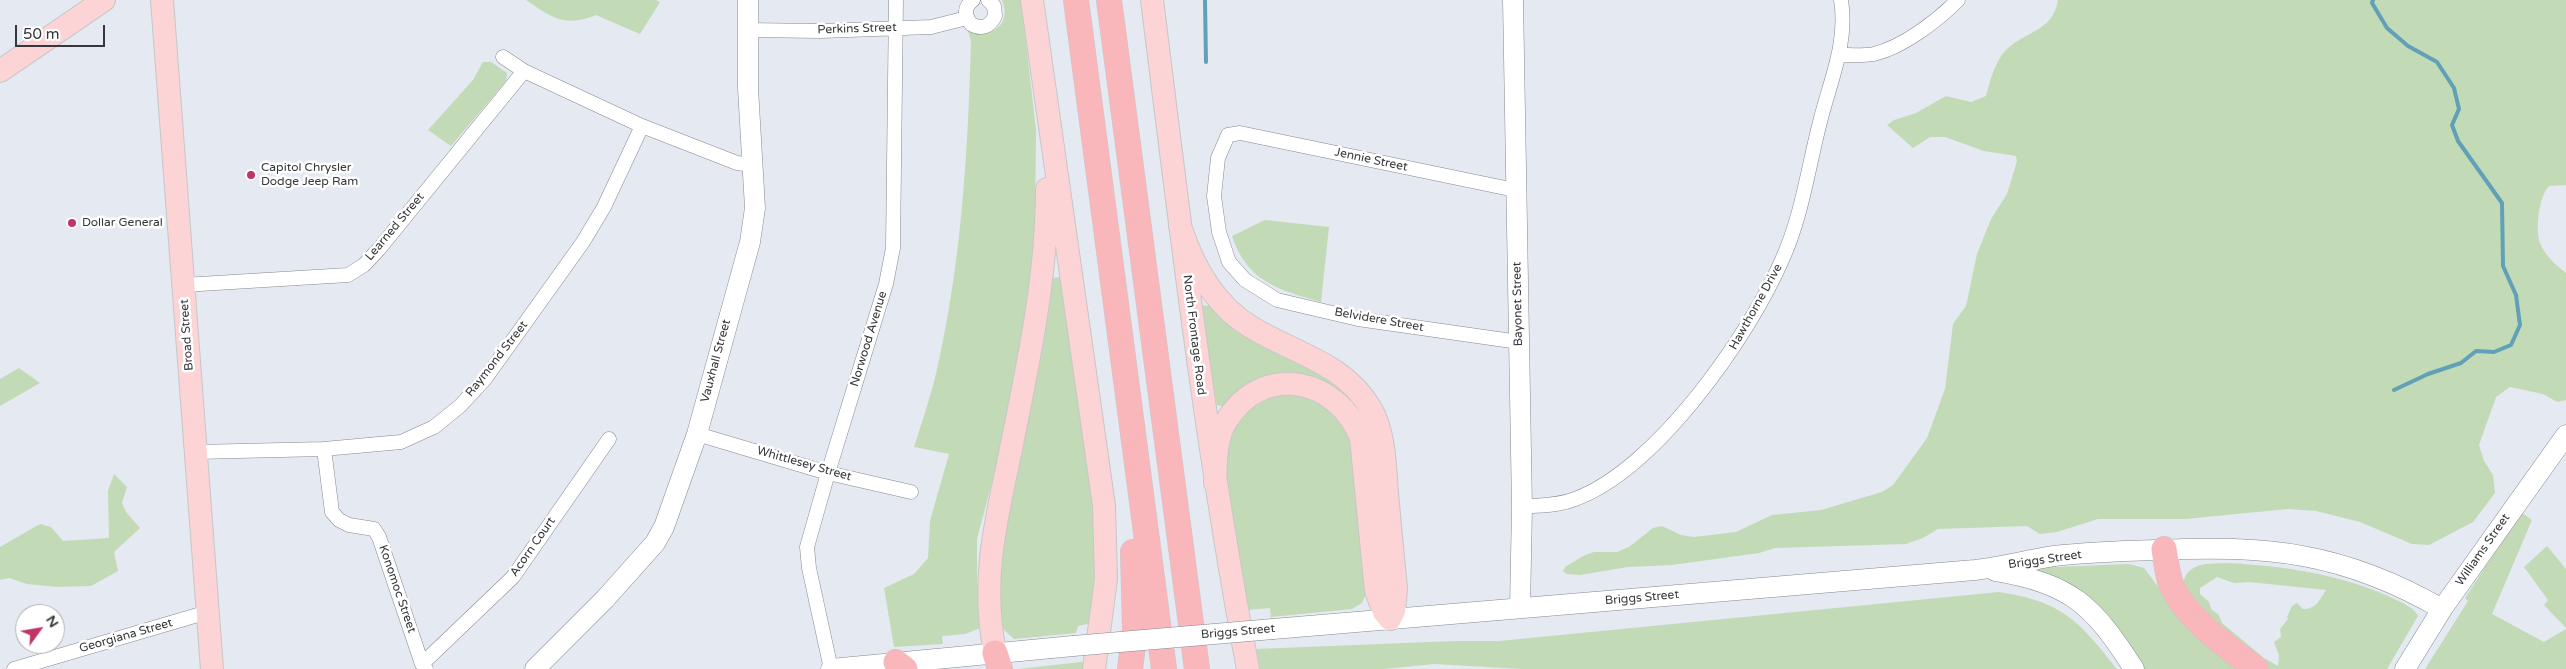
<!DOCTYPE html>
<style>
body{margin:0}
#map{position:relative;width:2566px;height:669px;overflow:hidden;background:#e5e9f1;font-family:"Varela Round",sans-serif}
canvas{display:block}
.north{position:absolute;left:15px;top:604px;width:50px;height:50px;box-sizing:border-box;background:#fff;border:1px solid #afafb0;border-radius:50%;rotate:58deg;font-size:14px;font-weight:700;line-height:20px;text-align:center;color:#36373a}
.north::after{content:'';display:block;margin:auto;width:18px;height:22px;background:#c03467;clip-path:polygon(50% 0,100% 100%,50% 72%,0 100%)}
.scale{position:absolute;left:15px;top:25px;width:90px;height:22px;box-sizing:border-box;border:2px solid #36373a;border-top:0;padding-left:6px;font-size:15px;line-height:18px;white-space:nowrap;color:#36373a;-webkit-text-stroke:4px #fff;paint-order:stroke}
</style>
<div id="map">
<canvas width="2566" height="669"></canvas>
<div class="north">N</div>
<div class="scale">50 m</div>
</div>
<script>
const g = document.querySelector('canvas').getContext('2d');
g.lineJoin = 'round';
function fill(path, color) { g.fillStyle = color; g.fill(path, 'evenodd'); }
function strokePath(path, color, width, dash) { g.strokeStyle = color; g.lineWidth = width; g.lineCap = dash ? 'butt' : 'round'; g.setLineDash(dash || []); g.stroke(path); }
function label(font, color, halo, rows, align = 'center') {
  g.font = font + ' "Varela Round",sans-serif'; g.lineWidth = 5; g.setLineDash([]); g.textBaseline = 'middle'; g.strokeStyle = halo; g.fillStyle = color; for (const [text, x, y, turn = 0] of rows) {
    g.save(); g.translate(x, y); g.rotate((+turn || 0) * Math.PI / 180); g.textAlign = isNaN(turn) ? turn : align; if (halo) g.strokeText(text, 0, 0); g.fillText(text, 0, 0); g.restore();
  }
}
fill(new Path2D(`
 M526,0H656L660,2L640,34L596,15C564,28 551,17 526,0Z
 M1002,0H1021L1036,129L1035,237L1025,336L1004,437L977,539V580L981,625L978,629L965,634L942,636L943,644L894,647L884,588L914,574L928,558L930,521L949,454L914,447C923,419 933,390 939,360C962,255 968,148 971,41L968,31C991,38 1012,26 1002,0Z
 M2058,0H2566V185L2549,186C2539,196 2535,229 2540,243C2545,256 2556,265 2566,273V400L2557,402L2543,394L2510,387L2496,397L2479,445L2484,461L2493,475L2495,493L2473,522L2429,545L2412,544L2360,522L2316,511L2288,509L2185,519H2098L2057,532L2040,534L2027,526L1938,529L1923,538L1906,544L1775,548L1759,553L1672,565L1628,567L1580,575L1567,574L1563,571L1565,567L1585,555L1594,552H1617L1629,547L1653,528L1662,526L1681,535L1694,537L1736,532L1772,515L1821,510L1882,492L1893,485L1927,438L1945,389L1953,324L1966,306L1977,254L1991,219L2007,194L2017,161L2016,156L1984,151L1945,137H1930L1913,148L1887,125L1894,120L1916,113L1946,96L1971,102L1986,96C1990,81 1995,61 2006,50C2025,31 2053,32 2058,0Z
 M483,62H491L507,73L506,81L451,146L428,130L473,80Z
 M1265,220L1329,227L1321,302C1279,290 1247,282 1232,236Z
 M1062,277L1094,478L1097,622L1078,626L1076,633L1014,639L1003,629L1001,616V552L1051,278Z
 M1211,303L1341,384L1369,423L1318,383L1228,408L1217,405L1211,380L1202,305L1207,306Z
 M19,368L40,383L0,406V379Z
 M1285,393L1317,398L1351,434L1368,590L1362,603L1352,609L1271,617L1270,608L1247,610L1225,478L1227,435L1251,404Z
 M114,474L127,487L122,503L126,512L140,528L114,552L118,571L91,586L57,587L27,584L9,578L0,580V547L40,524L51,527L63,541L109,538L108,491Z
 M2521,512L2532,520L2492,614L2544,642L2566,629V669H2425L2468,601L2465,598Z
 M2547,546L2566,569V628L2544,605L2548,600L2524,567Z
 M2228,563C2284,566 2339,574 2390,597C2400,602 2413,606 2418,616L2387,669H2269L2210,620L2183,584C2187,561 2210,564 2228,563ZM2217,577L2234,583L2249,582L2326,590C2319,601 2316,609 2303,609L2297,603L2292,606L2287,617L2288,619L2280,629L2281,637L2274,642L2279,656L2278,666L2264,658L2222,623L2219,615L2211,609L2209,602L2200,594V588Z
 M2129,564L2144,568L2174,608L2237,669H2144L2122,634L2031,571L2032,568Z
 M1999,592C2063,602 2078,620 2117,669H1522L1434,664L1384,669H1260L1256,649L1454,641H1499Z
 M1090,661L1088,669H1018Z`), '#c2dbb6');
strokePath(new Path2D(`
 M1205,0L1206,62
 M2373,0L2372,3L2387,28L2408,46L2437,62L2454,88L2459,109L2452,125L2458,141L2502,203L2503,266L2516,295L2520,325L2511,345L2494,352L2476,351L2461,363L2428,374L2394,390`), '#61a0b7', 4);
const street = new Path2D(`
 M973,0C964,7 964,15 971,24C981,30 990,27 995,16L994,6L988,0
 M746,30L821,31L931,27L967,18
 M1839,55C1850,55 1864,56 1874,54C1903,47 1937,21 1958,0
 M503,57L524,71L642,126L737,163L753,165
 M1515,190L1240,133L1228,135L1218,158L1214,196L1219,232L1229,262L1245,280L1277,300L1358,319L1519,342
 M183,285L348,275L364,265L379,249L524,71
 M697,434L828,473L911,492
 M324,449L332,512L339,520L349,525L374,529L379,537L422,664L426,669
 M196,452L324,449L401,442L434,427L460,406L485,379L583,242L604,207L642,126
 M1522,507C1539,505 1558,506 1575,499C1656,469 1748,338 1782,260C1802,216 1808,168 1820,122C1830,81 1848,43 1841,0
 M422,664L513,577L609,439
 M14,669L208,612
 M831,669L809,568L807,547L828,473L886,284L893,248L896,0`);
const secondary = new Path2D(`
 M1513,0L1522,507L1520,608
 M1995,571C2072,584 2093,605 2134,669
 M1273,629L1975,570C2002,567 2028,560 2054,556C2088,552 2122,551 2157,550C2268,545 2343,552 2442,609
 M535,669L605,599L655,543L664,527L697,434L750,242L755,208L748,88V0
 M831,669L1073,646
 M2405,669L2442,609L2566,435`);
const primary = new Path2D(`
 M162,0L212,669
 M1032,0L1104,506L1106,579L1094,669
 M1152,0C1180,224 1206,447 1248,669
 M0,71L104,0
 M1180,226C1193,266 1214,305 1251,327C1293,353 1345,363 1371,409C1385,434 1385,466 1387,494C1390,526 1393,558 1396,589L1394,611L1390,619L1384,612L1376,591L1361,438C1338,378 1263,362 1227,420C1215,438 1216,463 1215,483
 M995,653C980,576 997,518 1012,444C1029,359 1047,275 1047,189`);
const highway = new Path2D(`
 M1076,0L1164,669
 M1109,0L1197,669
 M2164,549C2166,561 2167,573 2171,584C2186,619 2227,646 2256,669
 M995,653L1000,669
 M896,662L905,669
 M1130,669L1135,629L1133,552`);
strokePath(street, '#858990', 15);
strokePath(secondary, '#858990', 21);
strokePath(primary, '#c7c7c8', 24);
strokePath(highway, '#c7c7c8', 26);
strokePath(street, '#fff', 14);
strokePath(secondary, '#fff', 20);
strokePath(primary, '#fcd4d6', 22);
strokePath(highway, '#fab7bb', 25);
const secondaryBridge = new Path2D(`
 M1073,646L1273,629`);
strokePath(secondaryBridge, '#858990', 21, []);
strokePath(secondaryBridge, '#fff', 20);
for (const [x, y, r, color] of [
 [251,175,5,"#c03467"],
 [72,223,5,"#c03467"]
]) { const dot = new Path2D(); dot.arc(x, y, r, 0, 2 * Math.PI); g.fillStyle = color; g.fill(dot); strokePath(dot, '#fff', 2); }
label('12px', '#36373a', '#fff', [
 ["Perkins Street",857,29,-2],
 ["Jennie Street",1371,160,12],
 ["Learned Street",395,227,-50],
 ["Bayonet Street",1518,304,-91],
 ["Hawthorne Drive",1756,307,-61],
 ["Belvidere Street",1379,320,10],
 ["Broad Street",187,335,-94],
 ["North Frontage Road",1194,335,83],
 ["Norwood Avenue",869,339,-73],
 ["Raymond Street",497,359,-52],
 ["Vauxhall Street",716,361,-75],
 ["Whittlesey Street",804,464,16],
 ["Acorn Court",533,547,-55],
 ["Williams Street",2483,550,-55],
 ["Briggs Street",2045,560,-8],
 ["Konomoc Street",397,589,71],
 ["Briggs Street",1642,598,-5],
 ["Briggs Street",1238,632,-5],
 ["Georgiana Street",126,636,-16]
]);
label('12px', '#36373a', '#fff', [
 ["Capitol Chrysler",261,168],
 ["Dodge Jeep Ram",261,182],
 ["Dollar General",82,223]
], 'left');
</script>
